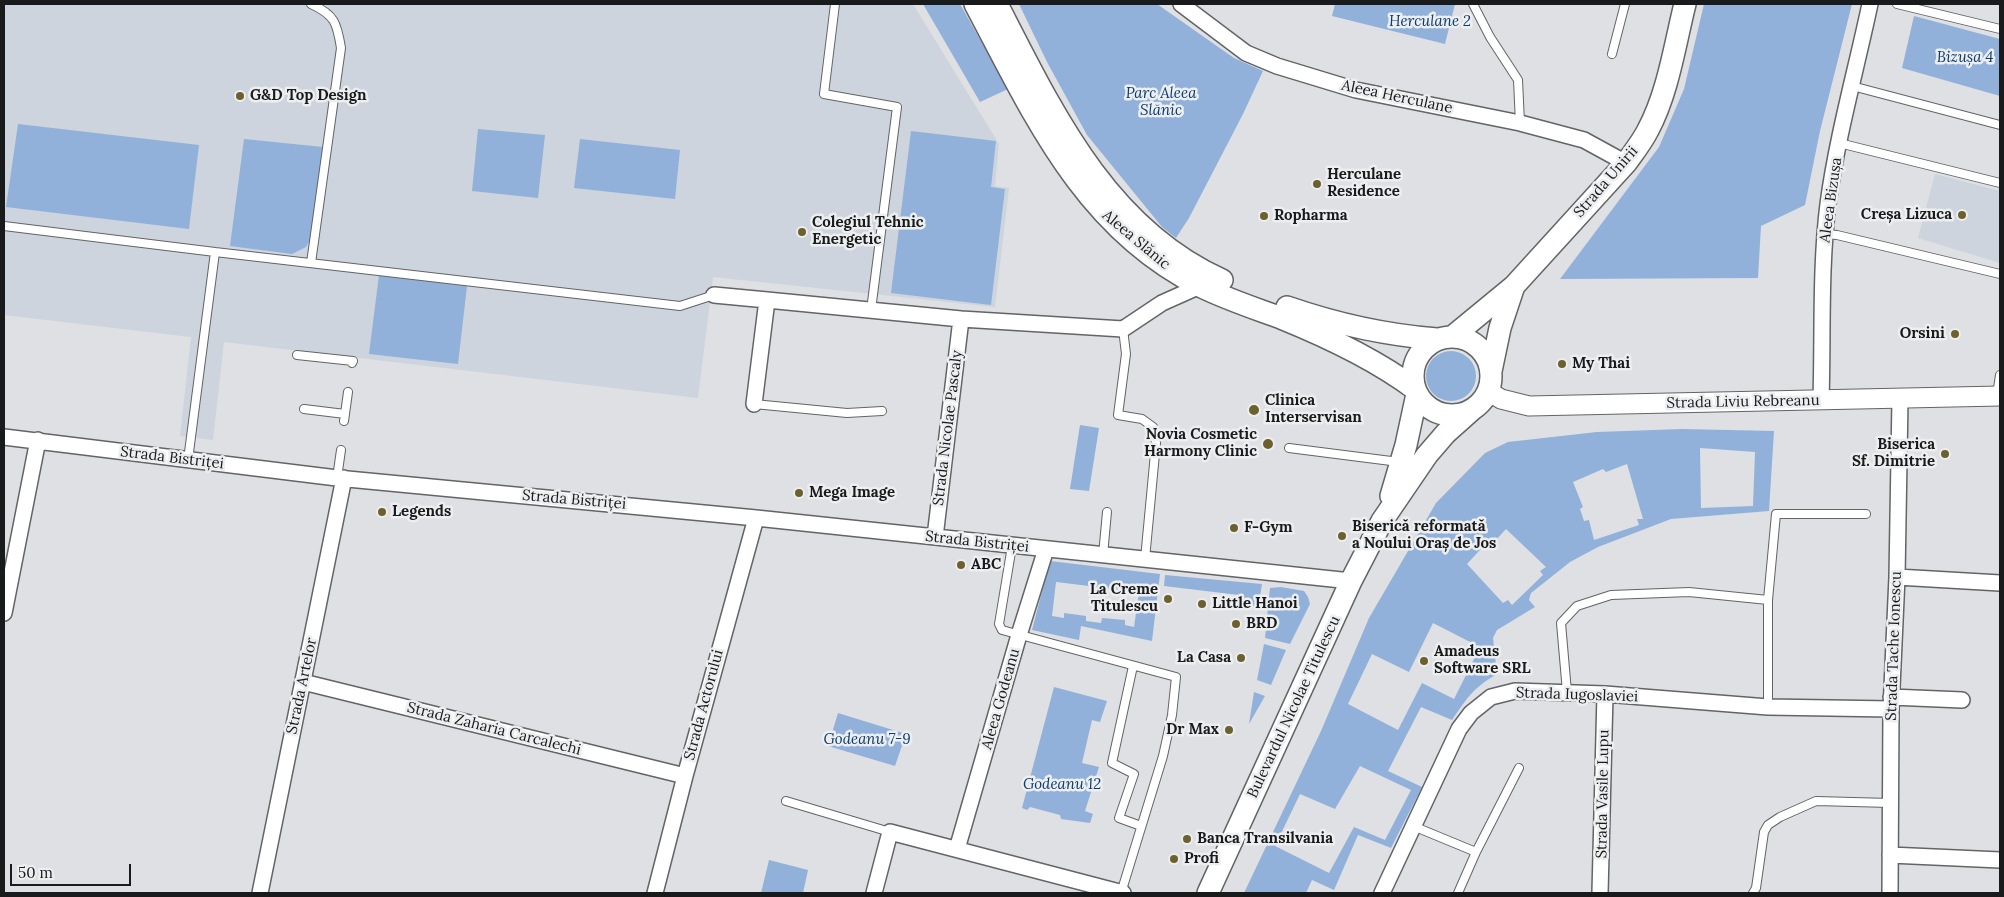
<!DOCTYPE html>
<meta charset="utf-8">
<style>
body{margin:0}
#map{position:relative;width:2004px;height:897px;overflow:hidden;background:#dee0e3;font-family:Lora,serif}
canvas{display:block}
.frame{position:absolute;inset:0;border:5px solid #191a1b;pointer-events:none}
.scale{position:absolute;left:10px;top:864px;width:121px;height:22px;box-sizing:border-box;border:2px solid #191a1b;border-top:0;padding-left:6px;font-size:15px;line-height:18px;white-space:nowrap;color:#191a1b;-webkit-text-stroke:4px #eceef0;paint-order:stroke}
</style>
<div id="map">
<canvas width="2004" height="897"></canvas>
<div class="frame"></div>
<div class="scale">50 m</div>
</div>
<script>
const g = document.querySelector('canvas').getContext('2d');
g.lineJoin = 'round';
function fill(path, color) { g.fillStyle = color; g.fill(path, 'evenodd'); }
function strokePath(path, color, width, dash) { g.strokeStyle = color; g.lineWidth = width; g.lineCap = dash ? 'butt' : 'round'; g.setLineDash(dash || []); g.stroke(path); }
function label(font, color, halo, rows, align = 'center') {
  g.font = font + ' Lora,serif'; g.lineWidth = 5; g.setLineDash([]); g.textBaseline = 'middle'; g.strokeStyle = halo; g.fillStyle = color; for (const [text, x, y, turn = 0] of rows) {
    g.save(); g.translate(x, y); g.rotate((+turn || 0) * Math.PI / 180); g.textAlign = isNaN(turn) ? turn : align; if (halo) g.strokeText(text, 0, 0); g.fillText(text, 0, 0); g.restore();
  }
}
fill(new Path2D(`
 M4,4H913L999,144L995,186L1009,188L995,307L713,277L698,398L224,342L213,440L180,436L191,337L4,315Z
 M1935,174L2000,191V263L1918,238Z`), '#cdd4dd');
fill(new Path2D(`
 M923,4H960L1008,89L980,102Z
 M1019,4H1157L1234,58L1263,71L1243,114L1189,218L1176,238L1162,227L1087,135L1047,62Z
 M1335,4H1455L1445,44L1332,16Z
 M1704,4H1852L1820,131L1805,205L1761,226L1758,278L1560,279L1659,147L1684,89Z
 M1914,16L2000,39V96L1902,68Z
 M18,124L199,145L189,229L6,207Z
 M478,129L545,135L538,198L472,191Z
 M911,131L996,141L991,187L1005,189L991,305L891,293Z
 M244,139L323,147L312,236L306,247L292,254L230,246Z
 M580,139L680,150L675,199L574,188Z
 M379,275L467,286L458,364L369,354Z
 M1426 376a25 25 0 1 1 50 0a25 25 0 1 1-50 0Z
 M1080,425L1099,428L1089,491L1070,489Z
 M1682,429L1774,431L1769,511L1671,519L1598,547L1570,562L1531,593L1529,600L1535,607L1497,630L1493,638L1497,674C1472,689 1468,697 1452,720L1421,707L1388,771L1422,787L1391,848L1358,835L1334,890L1312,880L1306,893H1244L1321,731L1369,618L1436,503L1485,453L1508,442L1597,432ZM1700,448L1755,452L1753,506L1701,508ZM1627,464L1643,519H1637L1639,525L1594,540L1589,520L1584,521L1580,509L1583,507L1573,482L1603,469L1606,472ZM1506,529L1546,567L1540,571L1543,575L1512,605L1508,600L1503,603L1467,564L1490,539L1495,541ZM1433,623L1480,647L1454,699L1422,683L1398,730L1348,704L1372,654L1409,672ZM1360,766L1411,790L1385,840L1354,827L1329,873L1275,846L1300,794L1335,809Z
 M1050,561L1160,574L1152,641L1081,626L1079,640L1032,630ZM1056,582L1139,592L1134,627L1125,625V620L1102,618L1101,623L1086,621V616L1064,613V618L1052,616Z
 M1165,575L1262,584L1258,608L1239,605V595L1164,586Z
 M1281,587L1304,591L1308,597L1310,604L1290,644L1265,638L1270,588Z
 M1264,644L1286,650L1271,685L1257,680Z
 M1054,687L1107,701L1100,722L1092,720L1082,763L1099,767L1085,811L1093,814L1090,823L1061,819L1060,815L1030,807L1027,810L1022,808Z
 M1254,692L1265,696L1249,724Z
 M838,713L906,734L895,766L828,746Z
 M769,860L808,870L803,893H761Z`), '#91b1da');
const service = new Path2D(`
 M311,4C335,15 337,23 341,48L311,263
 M835,4L824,94L897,107L871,310
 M1473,4L1490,37L1518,80L1520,123
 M1897,4L2000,29
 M1612,54L1625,4
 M1852,86L2000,125
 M1839,143L2000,183
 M4,226L215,252
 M1825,234L1837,235L2000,274
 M1123,329L1126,354L1118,415L1142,419L1153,427L1156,443L1145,559
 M297,355L353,361L352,363
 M1997,395L2000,375
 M754,404L847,413L882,411
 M304,409L345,414L344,421
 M345,414L348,392
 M1289,448L1399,462
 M188,460L215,252L680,306L714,295
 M337,478L341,450
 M1012,546L999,624L1002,630L1176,677L1172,715L1163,756L1121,893
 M1103,555L1107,512
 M1133,666L1112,763L1134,774L1119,818L1141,826
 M1567,692L1561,623L1577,606L1611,595L1689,592L1768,600
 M1768,707V600L1776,514H1866
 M786,801L890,832
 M1413,826L1476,852
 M1458,893L1476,852L1519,768
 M1753,893L1756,888L1764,832L1768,825L1780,817L1816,801L1890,803`);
const minor = new Path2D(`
 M1181,4L1246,53L1277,66L1356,90L1520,123L1584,140L1626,163
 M714,295L767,300
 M1821,400C1823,335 1820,268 1828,204C1837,137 1856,70 1870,4
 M754,404L767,300L961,319L1123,329L1162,303L1200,286
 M4,437L337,478L756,518L1351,581
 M935,537L961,319
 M1897,577L2000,583
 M4,613L38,440
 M303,682L685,776
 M1891,697L1962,700
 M957,849L1019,635L1046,549
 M1890,855L2000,860
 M260,893L344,478
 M655,893L685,776L756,518
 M874,893L890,832L1123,893
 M1382,893L1459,729L1471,713L1491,697L1515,691L1605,694L1768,707L1891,709
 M1600,893L1605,694
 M1890,893L1891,709L1897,577L1900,399`);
const tertiary = new Path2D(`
 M1488,391L1501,399L1529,406L2000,396`);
const secondary = new Path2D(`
 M975,4C1033,113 1083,228 1200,286C1226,299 1254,308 1281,318C1328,337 1375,359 1415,389
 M997,4C1052,111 1106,228 1222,280
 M1287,307C1336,324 1385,335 1437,339
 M1413 376a39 39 0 1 1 78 0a39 39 0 1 1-78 0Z
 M1452,337L1514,286L1626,163C1634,152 1642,142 1648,130C1668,93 1675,44 1685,4
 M1491,371L1500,328L1514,286
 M1391,496L1406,445L1417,394
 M1208,893L1351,581L1382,521L1427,455L1446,433L1474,408`);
strokePath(service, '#626466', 10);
strokePath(minor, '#626466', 18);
strokePath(tertiary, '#626466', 21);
strokePath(secondary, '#626466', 24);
strokePath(service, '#fff', 8);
strokePath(minor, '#fff', 15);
strokePath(tertiary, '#fff', 19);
strokePath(secondary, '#fff', 21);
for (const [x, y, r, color] of [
 [240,96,5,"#6c612e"],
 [1317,184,5,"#6c612e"],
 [1962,215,5,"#6c612e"],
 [1264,216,5,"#6c612e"],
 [802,232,5,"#6c612e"],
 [1955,334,5,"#6c612e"],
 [1562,364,5,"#6c612e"],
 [1254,410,6,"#6c612e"],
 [1268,444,6,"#6c612e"],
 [1945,454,5,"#6c612e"],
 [799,493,5,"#6c612e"],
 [382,512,5,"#6c612e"],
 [1234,528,5,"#6c612e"],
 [1342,536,5,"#6c612e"],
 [961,565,5,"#6c612e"],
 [1168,599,5,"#6c612e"],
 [1202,604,5,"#6c612e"],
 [1236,624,5,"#6c612e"],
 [1241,658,5,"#6c612e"],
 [1424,661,5,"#6c612e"],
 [1229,730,5,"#6c612e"],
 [1187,839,5,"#6c612e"],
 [1174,859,5,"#6c612e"]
]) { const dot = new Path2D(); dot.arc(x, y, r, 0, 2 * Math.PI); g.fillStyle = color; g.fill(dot); strokePath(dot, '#eceef0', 2); }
label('italic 15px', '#0b3b70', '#eceef0', [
 ["Herculane 2",1430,22],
 ["Bizușa 4",1965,58],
 ["Parc Aleea",1161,94],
 ["Slănic",1161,111],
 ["Godeanu 7-9",867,740],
 ["Godeanu 12",1062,785]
]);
label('bold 15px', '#191a1b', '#eceef0', [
 ["G&D Top Design",250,96],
 ["Herculane",1327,175],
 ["Residence",1327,192],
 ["Creșa Lizuca",1952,215,"right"],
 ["Ropharma",1274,216],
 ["Colegiul Tehnic",812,223],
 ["Energetic",812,240],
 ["Orsini",1945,334,"right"],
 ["My Thai",1572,364],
 ["Clinica",1265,401],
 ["Interservisan",1265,418],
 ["Novia Cosmetic",1257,435,"right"],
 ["Harmony Clinic",1257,452,"right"],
 ["Biserica",1935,445,"right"],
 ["Sf. Dimitrie",1935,462,"right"],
 ["Mega Image",809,493],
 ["Legends",392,512],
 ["Biserică reformată",1352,527],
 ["a Noului Oraș de Jos",1352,544],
 ["F-Gym",1244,528],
 ["ABC",971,565],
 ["La Creme",1158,590,"right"],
 ["Titulescu",1158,607,"right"],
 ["Little Hanoi",1212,604],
 ["BRD",1246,624],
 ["Amadeus",1434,652],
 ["Software SRL",1434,669],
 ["La Casa",1231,658,"right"],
 ["Dr Max",1219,730,"right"],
 ["Banca Transilvania",1197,839],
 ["Profi",1184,859]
], 'left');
label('15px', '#191a1b', '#eceef0', [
 ["Aleea Herculane",1397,97,12],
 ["Strada Unirii",1606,182,-49],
 ["Aleea Bizușa",1831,200,-82],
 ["Aleea Slănic",1136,240,40],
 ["Strada Liviu Rebreanu",1743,402,-1],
 ["Strada Nicolae Pascaly",948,428,-83],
 ["Strada Bistriței",172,458,7],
 ["Strada Bistriței",574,500,5],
 ["Strada Bistriței",977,542,6],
 ["Strada Tache Ionescu",1894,646,-88],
 ["Strada Artelor",302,686,-78],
 ["Strada Iugoslaviei",1577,695,2],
 ["Aleea Godeanu",1001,699,-74],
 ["Strada Actorului",704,705,-75],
 ["Bulevardul Nicolae Titulescu",1294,707,-65],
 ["Strada Zaharia Carcalechi",494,729,14],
 ["Strada Vasile Lupu",1603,794,-89]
]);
</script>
